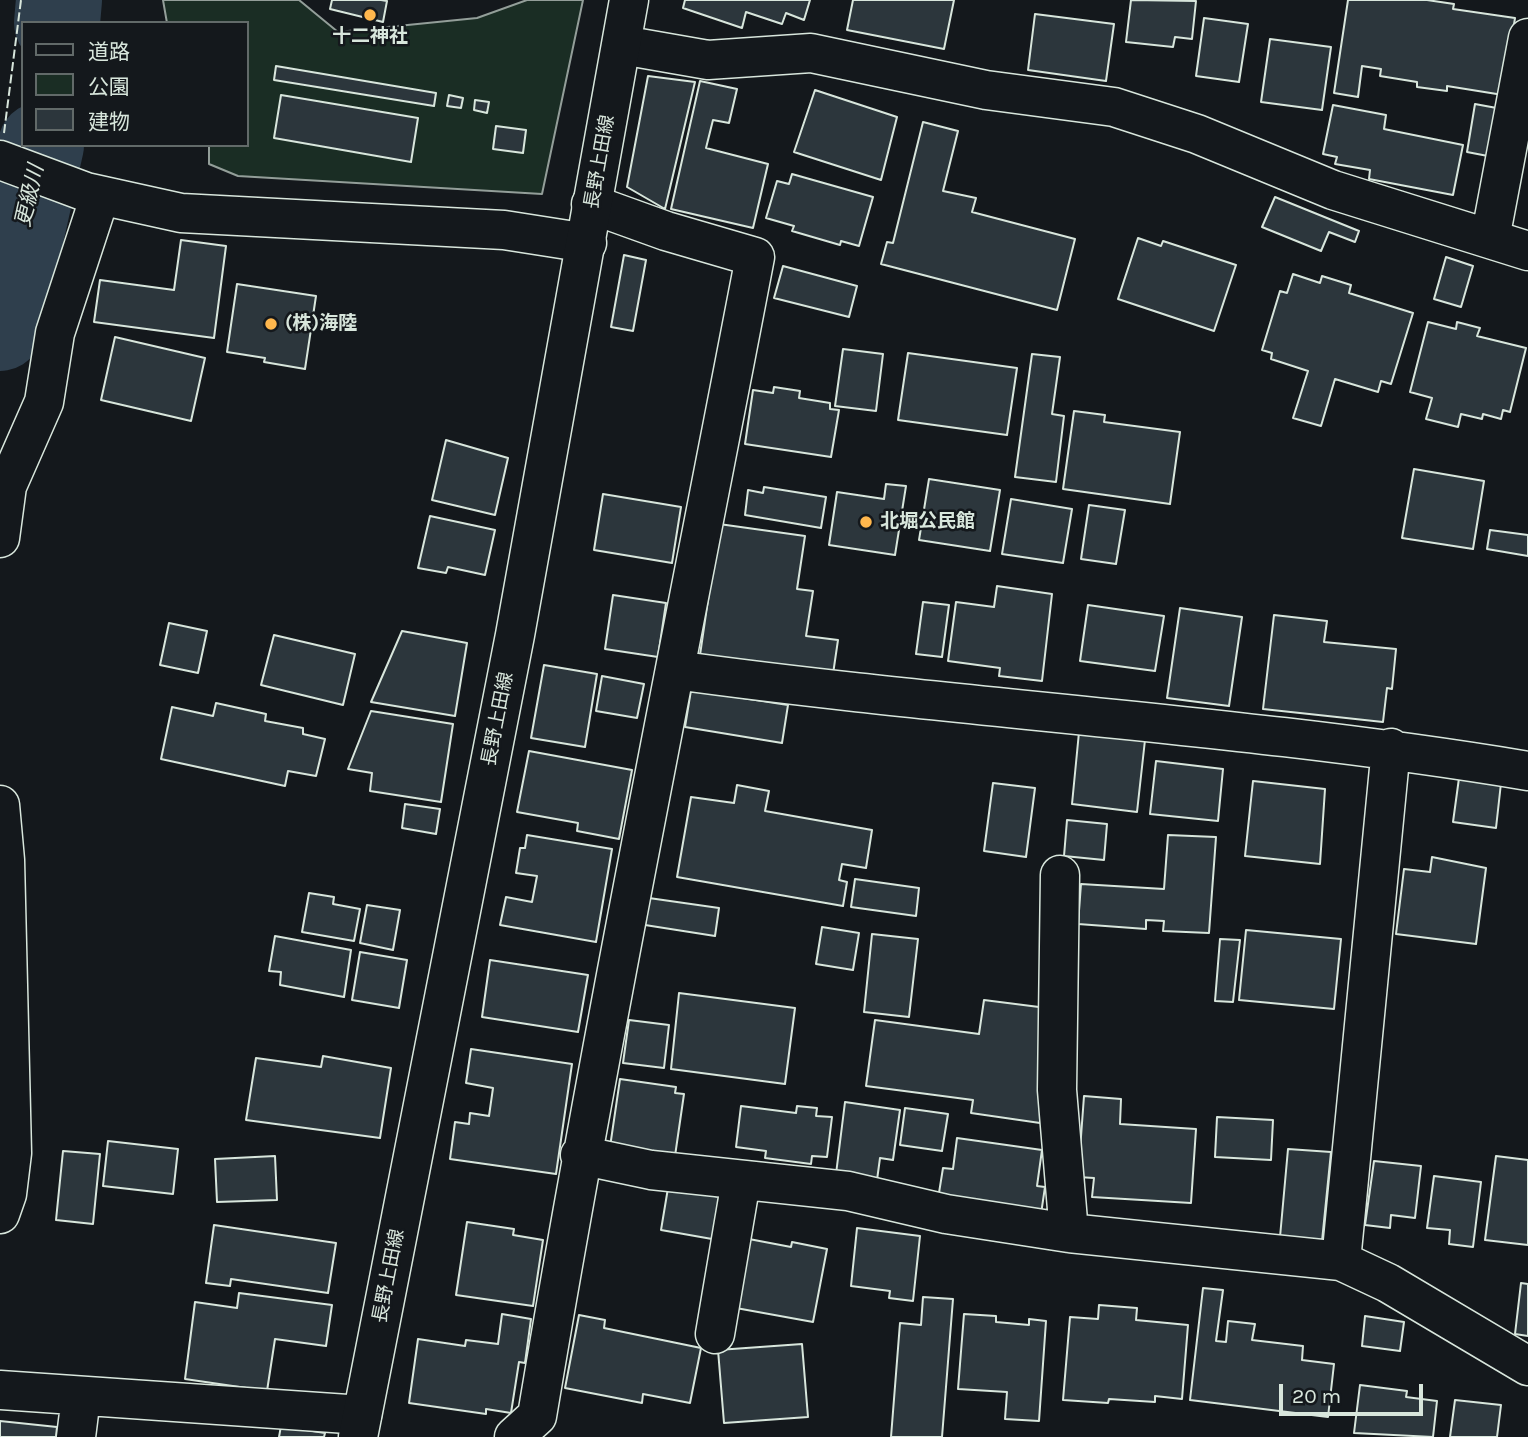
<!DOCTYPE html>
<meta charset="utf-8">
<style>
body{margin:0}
#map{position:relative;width:1528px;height:1437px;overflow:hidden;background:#14181c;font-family:Karla,"Noto Sans JP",sans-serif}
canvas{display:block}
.legend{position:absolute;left:21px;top:21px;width:228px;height:126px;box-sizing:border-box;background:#14181c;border:2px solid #626a69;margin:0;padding:9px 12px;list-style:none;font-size:21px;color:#d8e6dc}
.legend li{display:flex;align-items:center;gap:14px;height:35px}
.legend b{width:35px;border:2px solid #626a69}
.scale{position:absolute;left:1279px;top:1384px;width:144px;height:32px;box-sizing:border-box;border:4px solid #d8e6dc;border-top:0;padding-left:9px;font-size:21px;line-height:24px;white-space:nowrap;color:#d8e6dc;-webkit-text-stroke:5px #14181c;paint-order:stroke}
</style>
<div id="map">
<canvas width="1528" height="1437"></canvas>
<ul class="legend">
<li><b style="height:9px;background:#14181c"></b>道路</li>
<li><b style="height:19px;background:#1a2d24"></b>公園</li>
<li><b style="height:19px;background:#2c363c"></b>建物</li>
</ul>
<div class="scale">20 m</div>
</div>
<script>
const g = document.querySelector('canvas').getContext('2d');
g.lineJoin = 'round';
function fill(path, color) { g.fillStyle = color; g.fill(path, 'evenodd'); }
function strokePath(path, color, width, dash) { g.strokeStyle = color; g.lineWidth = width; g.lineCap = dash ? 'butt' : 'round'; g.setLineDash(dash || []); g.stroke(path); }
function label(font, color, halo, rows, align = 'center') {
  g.font = font + ' Karla,"Noto Sans JP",sans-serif'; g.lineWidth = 5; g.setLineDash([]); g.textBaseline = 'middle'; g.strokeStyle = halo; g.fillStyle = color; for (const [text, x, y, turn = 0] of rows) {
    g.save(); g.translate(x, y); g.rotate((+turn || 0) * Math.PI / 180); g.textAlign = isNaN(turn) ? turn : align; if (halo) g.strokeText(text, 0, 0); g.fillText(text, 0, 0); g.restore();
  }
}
const green = new Path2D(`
 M163,0H299L338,32L477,18L527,0H583L542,194L238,176L209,164V145H247V23H167Z`);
fill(green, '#1a2d24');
strokePath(green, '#939e99', 2);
strokePath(new Path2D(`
 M57,23L59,0
 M0,328L41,145`), '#2f3f4d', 86);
const building = new Path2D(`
 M332,0H381L387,1L383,22L330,9Z
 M685,0H810L804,20L786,13L782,24L746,12L742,28L683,8Z
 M853,0H954L944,49L847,30Z
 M1131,0L1196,1L1192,39L1175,37L1173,47L1126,42Z
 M1348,0H1427L1454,4L1453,9L1515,18L1503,95L1447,86V91L1417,87V82L1380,76L1381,69L1362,66L1358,97L1334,93Z
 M1035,14L1114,24L1106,81L1028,70Z
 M1204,18L1248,24L1239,82L1196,76Z
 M1270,39L1331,47L1322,110L1261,102Z
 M276,66L436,93L434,106L274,80Z
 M648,76L695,82L665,209L627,187Z
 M700,81L737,89L729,123L713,120L706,148L768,164L753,228L671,209Z
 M815,90L897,117L881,180L794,152Z
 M281,95L418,118L411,162L274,138Z
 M449,95L463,98L461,108L447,106Z
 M475,100L489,102L487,113L474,110Z
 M1475,104L1502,109L1493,157L1467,152Z
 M1333,105L1386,115L1384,129L1463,145L1453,195L1369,179L1370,170L1335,164L1337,157L1323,154Z
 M923,122L958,131L943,191L976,198L972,212L1075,239L1057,310L881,264L887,242L893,243Z
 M496,126L526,130L523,153L493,149Z
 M792,174L873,197L859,246L841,241L840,245L792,231L794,226L766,218L777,181L789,184Z
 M1275,197L1359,231L1355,242L1329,232L1321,251L1262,227Z
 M1138,238L1161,246L1163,241L1236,265L1214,331L1118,299Z
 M181,240L226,246L214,338L94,322L100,280L174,290Z
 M624,255L646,260L633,331L611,327Z
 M1446,257L1473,266L1461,307L1434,299Z
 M783,266L857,286L849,317L774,298Z
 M1293,274L1320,283L1322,276L1351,285L1349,293L1413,313L1391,384L1381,381L1378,392L1335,379L1321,426L1293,418L1308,371L1271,359L1272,353L1262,350L1280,291L1287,293Z
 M237,284L316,296L305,369L264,362L265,358L227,352Z
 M1428,322L1456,329L1457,322L1480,328L1477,336L1526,348L1510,412L1503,410L1501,419L1483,414L1482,419L1461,414L1458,427L1426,419L1432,398L1410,392Z
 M115,337L205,358L191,421L101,400Z
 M843,349L883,354L876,411L835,406Z
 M908,353L1017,368L1007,435L898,420Z
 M1032,354L1060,357L1052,414L1064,416L1056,482L1015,477Z
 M774,387L800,391L799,398L830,403V409L839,410L831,457L745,444L753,390L773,393Z
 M1074,411L1105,415L1104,422L1180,432L1170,504L1063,489Z
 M446,440L508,458L495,515L432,500Z
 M1414,469L1484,481L1473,549L1402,538Z
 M929,479L1000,490L990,551L919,540Z
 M886,484L906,486L895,555L829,545L837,492L884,499Z
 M764,487L826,497L821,528L745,515L748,490L763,493Z
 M603,494L681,507L672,563L594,550Z
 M1011,499L1072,509L1063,563L1002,554Z
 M1089,505L1125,510L1116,564L1081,559Z
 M430,516L495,530L485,575L448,567L446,573L418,568Z
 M719,524L805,536L797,589L813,591L806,636L838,640L833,674L700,655Z
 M1490,530L1528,535V556L1487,549Z
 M997,586L1052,594L1042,681L999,676L1000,668L948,661L956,602L994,607Z
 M613,595L666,603L658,657L605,649Z
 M923,602L949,605L942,657L916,654Z
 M1088,605L1164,616L1155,671L1080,661Z
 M1180,608L1242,617L1229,706L1167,698Z
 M1274,615L1327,621L1324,642L1396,649L1392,689L1387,688L1383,722L1263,709Z
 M169,623L207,631L198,673L160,665Z
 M402,631L467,643L455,716L371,702Z
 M274,635L355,654L343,705L261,685Z
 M544,665L597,674L585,747L531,738Z
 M602,676L644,684L637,718L596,711Z
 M691,690L788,705L782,743L685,727Z
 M216,703L266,714L265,721L303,728V734L325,739L316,776L288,771L285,786L161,759L172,707L213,716Z
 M371,711L453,724L441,802L370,791L372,773L348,769Z
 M1079,732L1145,740L1137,812L1072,804Z
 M529,751L632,770L619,839L577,831L578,823L517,812Z
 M1156,761L1223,769L1218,821L1150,814Z
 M1459,778L1501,783L1496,828L1453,822Z
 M1253,781L1325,789L1320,864L1245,856Z
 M993,783L1035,788L1026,857L984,851Z
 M737,785L769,791L765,811L872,830L866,868L842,864L839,880L847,882L843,906L677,877L691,797L734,803Z
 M405,804L440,809L436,834L402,828Z
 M1067,820L1107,824L1104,860L1064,856Z
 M527,835L612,849L596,942L500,925L506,897L532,902L537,876L516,873L520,848H525Z
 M1168,835L1216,837L1209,933L1163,931L1164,921L1146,920V929L1078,924L1081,884L1164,889Z
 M1432,857L1486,868L1476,944L1396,934L1404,869L1430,872Z
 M855,879L919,888L916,916L851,907Z
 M309,893L334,897L333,904L360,909L354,941L302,932Z
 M649,898L719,908L715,936L645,925Z
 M367,905L400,910L393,950L360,943Z
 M822,927L859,933L853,970L816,964Z
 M1246,930L1341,939L1334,1009L1239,1000Z
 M872,934L918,939L909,1017L864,1012Z
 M275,936L351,950L344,997L280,985L281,972L269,971Z
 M1220,939L1240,940L1233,1002L1215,1001Z
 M360,952L407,960L399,1008L352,1000Z
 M490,960L588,975L578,1032L482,1017Z
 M679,993L795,1008L785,1084L671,1069Z
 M984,1000L1039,1007L1040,1123L971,1113L973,1100L866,1086L875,1020L979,1034Z
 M629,1020L669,1025L664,1068L623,1063Z
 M471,1049L572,1064L556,1174L450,1159L455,1122L469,1124L470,1113L489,1116L493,1088L466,1083Z
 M323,1056L391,1068L380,1138L246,1120L256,1058L321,1067Z
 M620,1079L676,1087L675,1093L684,1094L675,1156L610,1147Z
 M1084,1096L1121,1099L1120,1124L1196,1129L1191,1203L1092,1197L1094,1178L1078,1177Z
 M845,1102L900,1110L893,1160L880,1158L877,1180L836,1174Z
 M741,1106L796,1113L797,1106L817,1108L816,1116L832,1117L827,1157L812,1156L811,1164L765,1158L766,1151L736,1147Z
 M905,1108L948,1114L942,1151L900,1145Z
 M1217,1117L1273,1120L1271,1160L1215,1157Z
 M957,1138L1042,1150L1037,1186L1045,1187L1041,1214L938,1199L943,1168L953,1169Z
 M108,1141L178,1149L173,1194L103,1186Z
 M1288,1149L1331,1152L1322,1241L1280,1237Z
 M63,1151L100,1154L93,1224L56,1220Z
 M275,1156L277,1200L217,1202L215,1159Z
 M1496,1156L1528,1160V1245L1485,1240Z
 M1374,1161L1421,1166L1415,1218L1391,1215L1390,1228L1365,1225Z
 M1434,1176L1481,1182L1473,1247L1449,1244L1450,1230L1427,1228Z
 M668,1188L720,1197L712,1239L661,1230Z
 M467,1222L514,1229L513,1235L543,1240L533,1306L456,1295Z
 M214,1225L336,1243L328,1293L231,1279L230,1286L206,1283Z
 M857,1228L920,1236L913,1301L889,1298L890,1291L851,1286Z
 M749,1239L791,1247L792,1242L827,1249L813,1322L736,1308Z
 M1521,1283L1528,1284V1336L1515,1334Z
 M1203,1288L1223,1290L1216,1341L1226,1342L1228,1321L1255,1324L1252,1340L1303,1346L1302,1360L1334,1364L1328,1417L1190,1400Z
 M239,1293L332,1305L326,1346L275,1339L267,1391L185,1379L195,1302L237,1308Z
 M923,1297L953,1299L942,1437H891L900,1323L921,1325Z
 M1099,1305L1137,1308L1136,1320L1188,1325L1182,1399L1155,1396V1402L1109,1399L1108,1403L1063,1400L1070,1317L1098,1319Z
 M502,1314L531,1319L525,1363L519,1362L511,1413L486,1409V1414L409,1403L418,1339L465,1346L466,1340L498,1344Z
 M964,1314L996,1316V1322L1029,1325V1319L1046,1321L1039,1421L1005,1419L1007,1392L958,1389Z
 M579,1315L605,1320L604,1328L701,1348L690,1403L643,1394L642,1403L565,1388Z
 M1365,1316L1404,1322L1400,1351L1362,1346Z
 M802,1344L808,1417L724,1423L718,1350Z
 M1360,1385L1407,1391L1406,1397L1437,1401L1433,1437L1354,1433Z
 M1455,1400L1501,1405L1497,1437H1450Z
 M0,1421L57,1427L56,1437H0Z
 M281,1426L325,1433L324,1437H279Z`);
fill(building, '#2c363c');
strokePath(building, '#d8e6dc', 2);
const minor = new Path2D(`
 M622,45L708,60L811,53L986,90L1114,107L1197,134L1333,190L1528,251
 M0,160L86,192L181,213L504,230L587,243
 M1490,239L1528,38
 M0,538L7,486L44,402L55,333L100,196
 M675,670C959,709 1245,724 1528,771
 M0,805L5,860L12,1153L7,1194L0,1214
 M1060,875L1057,1090L1069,1233
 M580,1155L651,1170L848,1191L946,1214L1069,1233L1341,1261L1388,1283L1528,1366
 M1341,1261L1391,748
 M715,1334L741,1181
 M0,1390L362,1415
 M76,1437L81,1397
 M514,1437L537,1416C602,1028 681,643 755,257L666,231L591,204`);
const major = new Path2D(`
 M358,1437L515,635L629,0`);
strokePath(minor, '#d8e6dc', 41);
strokePath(major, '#d8e6dc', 41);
strokePath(minor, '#14181c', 38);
strokePath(major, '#14181c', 38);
strokePath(new Path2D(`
 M4,133L21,0`), '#d8e6dc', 2, [9, 3.5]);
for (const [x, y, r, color] of [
 [370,15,7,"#ffb74d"],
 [271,324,7,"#ffb74d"],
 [866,522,7,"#ffb74d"]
]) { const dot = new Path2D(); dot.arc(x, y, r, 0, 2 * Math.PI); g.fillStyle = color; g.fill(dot); strokePath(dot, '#14181c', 2.5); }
label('bold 19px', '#d8e6dc', '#14181c', [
 ["十二神社",370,37,"center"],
 ["(株)海陸",285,324],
 ["北堀公民館",880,522]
], 'left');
label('19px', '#d8e6dc', '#14181c', [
 ["長野上田線",600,162,-80],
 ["長野上田線",498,719,-79],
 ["長野上田線",389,1276,-79]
]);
label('italic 21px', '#d8e6dc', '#14181c', [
 ["更級川",30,196,-77]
]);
</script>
